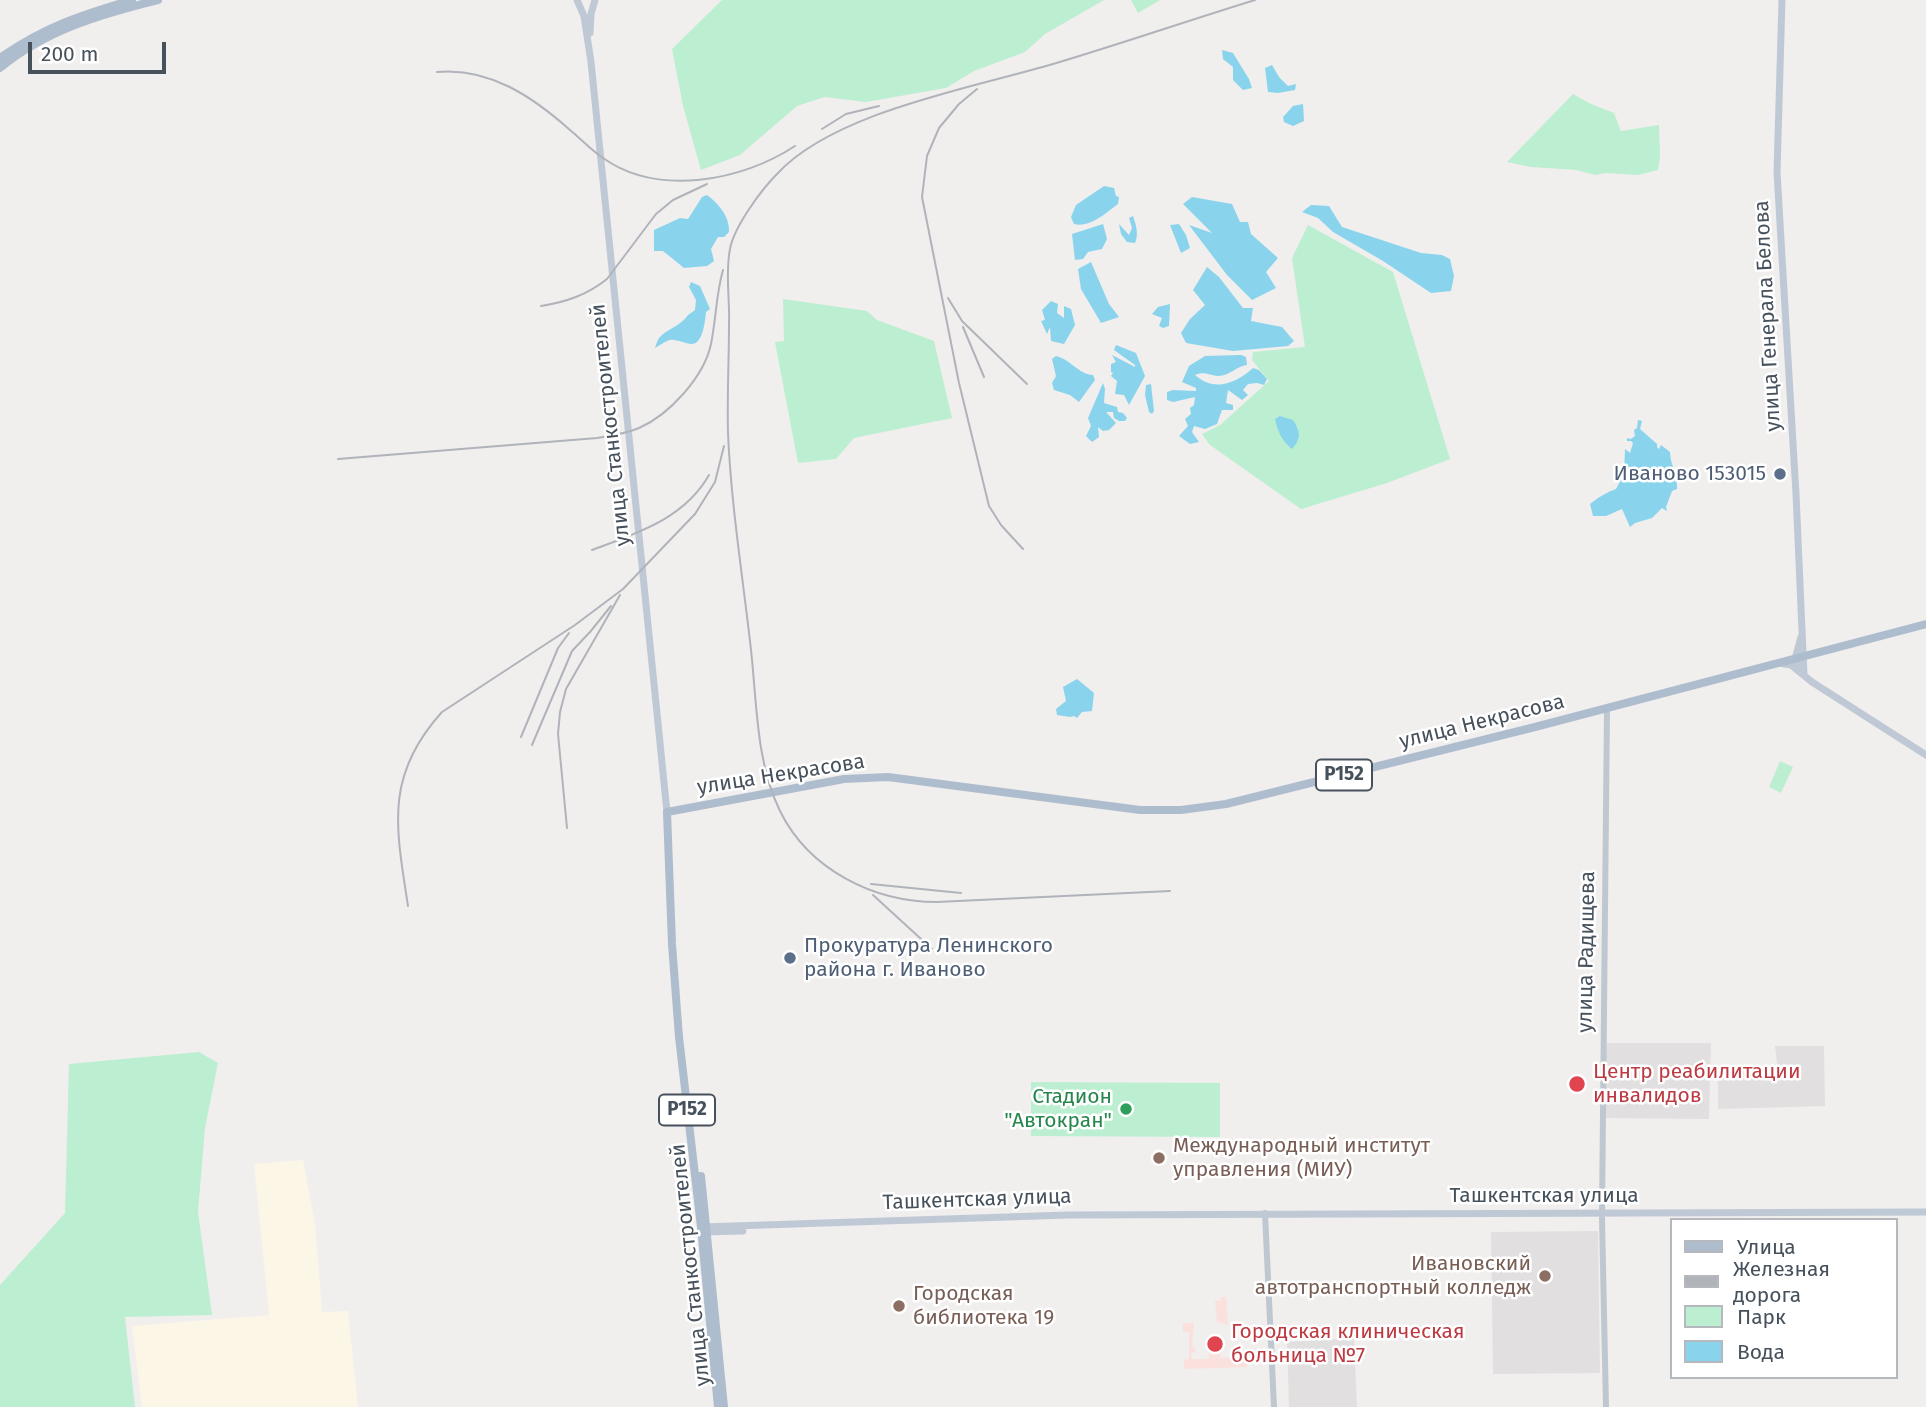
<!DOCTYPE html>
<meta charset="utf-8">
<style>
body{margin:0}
#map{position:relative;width:1926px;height:1407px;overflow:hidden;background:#f1eeee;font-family:"Fira Sans",sans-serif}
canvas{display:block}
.legend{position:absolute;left:1670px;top:1218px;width:228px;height:161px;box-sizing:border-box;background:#fff;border:2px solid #b5b9be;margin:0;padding:9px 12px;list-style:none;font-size:21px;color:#46515c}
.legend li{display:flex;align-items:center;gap:14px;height:35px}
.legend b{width:35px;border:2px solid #b5b9be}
.scale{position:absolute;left:28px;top:42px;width:138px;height:32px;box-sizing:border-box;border:4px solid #46515c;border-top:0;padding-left:9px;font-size:21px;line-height:24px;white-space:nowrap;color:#46515c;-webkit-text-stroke:5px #fff;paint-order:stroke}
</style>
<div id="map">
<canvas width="1926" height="1407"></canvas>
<ul class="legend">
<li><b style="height:9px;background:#aebdcd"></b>Улица</li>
<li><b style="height:9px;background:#b0b3b9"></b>Железная дорога</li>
<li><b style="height:19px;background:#bcefd1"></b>Парк</li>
<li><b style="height:19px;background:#89d4ec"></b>Вода</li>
</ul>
<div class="scale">200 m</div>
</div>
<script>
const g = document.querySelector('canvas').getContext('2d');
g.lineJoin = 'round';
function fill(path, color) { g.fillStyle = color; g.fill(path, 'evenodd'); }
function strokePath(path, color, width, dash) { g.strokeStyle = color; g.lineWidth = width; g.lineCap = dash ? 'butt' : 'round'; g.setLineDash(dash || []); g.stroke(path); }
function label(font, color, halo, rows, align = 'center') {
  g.font = font + ' "Fira Sans",sans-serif'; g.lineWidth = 5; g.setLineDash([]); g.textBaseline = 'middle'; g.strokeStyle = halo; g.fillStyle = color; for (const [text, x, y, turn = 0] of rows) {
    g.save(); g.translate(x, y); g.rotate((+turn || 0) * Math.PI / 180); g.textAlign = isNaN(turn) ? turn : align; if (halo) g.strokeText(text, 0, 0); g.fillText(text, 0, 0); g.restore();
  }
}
fill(new Path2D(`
 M303,1160L315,1224L322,1312L348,1311L358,1407H142L132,1326L269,1315L254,1164Z`), '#fcf6e7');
fill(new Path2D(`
 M1605,1043H1711L1709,1119L1604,1118Z
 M1775,1046H1824L1825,1106L1718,1109V1071H1778Z
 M1598,1231L1600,1373L1493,1374L1491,1232Z
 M1354,1338L1357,1407H1289L1287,1342Z`), '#e2dfe0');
fill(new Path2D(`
 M1221,1297H1226L1228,1325L1217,1322L1215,1301L1221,1300Z
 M1183,1323H1194L1192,1347H1195V1352L1191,1353L1192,1359H1209L1208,1341L1222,1340L1220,1358L1248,1357V1367L1184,1369V1360L1189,1359V1332H1183Z`), '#fbe1de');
fill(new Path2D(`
 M722,0H1104L1045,34L1025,52L974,71L946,88L866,102L825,97L797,106L740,155L701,170L683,106L672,49Z
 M1131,0H1160L1138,13Z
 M1573,94L1591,104L1614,113L1621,131L1659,125L1660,156L1658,170L1638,175L1605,173L1595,175L1576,170L1531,167L1507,162Z
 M1308,225L1393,272L1450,459L1387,483L1301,509L1210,445L1202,434L1220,425L1269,381L1252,360L1253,352L1305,347L1292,258Z
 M783,299L867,311L877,320L934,341L952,418L854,438L836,459L798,463L775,342L784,341Z
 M1780,761L1793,767L1781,793L1769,787Z
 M199,1052L218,1063L205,1128L198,1212L212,1315L125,1317L135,1407H0V1285L65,1213L69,1064Z
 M1031,1082L1220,1083V1137L1031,1136Z`), '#bcefd1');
fill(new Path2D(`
 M1222,50L1233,53L1249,79L1252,88L1243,90L1233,80V67L1223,59Z
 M1272,65L1279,77L1288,86L1296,84L1295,90L1278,93L1268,92L1265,68Z
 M1303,104L1304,121L1293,126L1284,122L1283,117L1293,106Z
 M1104,186L1114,188L1116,196L1119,197L1118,204C1106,213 1090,228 1074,224L1071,217L1076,205Z
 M707,195C719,204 730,217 729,232L724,237H718L711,249L714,261L707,266L684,268L663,251H654V230L680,218L688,219L702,197Z
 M1192,197L1232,204L1240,222H1248L1251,234L1278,258L1266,272L1276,288L1252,300L1227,275L1189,225L1212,233L1183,204Z
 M1311,205L1329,206L1342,227L1421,253L1442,255L1450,259L1454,276L1451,291L1431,293L1383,261L1333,232L1318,218L1302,212Z
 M1133,216C1136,225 1139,234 1135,243L1127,242L1121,234L1119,224L1129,235L1132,228L1129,218Z
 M1103,224L1107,239L1102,249L1088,252L1083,259L1075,260L1072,234Z
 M1179,224L1186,235L1190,248L1181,253L1170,225Z
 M1091,262L1109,304L1119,317L1101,323L1081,289L1078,269Z
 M1207,267L1219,277L1243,308H1253L1251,321L1282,327L1294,341L1288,346L1233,351L1186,343L1181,333L1190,319L1205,305L1193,290Z
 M691,282L700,286L710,309L706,312C705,321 703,345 691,344C686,344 676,339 670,340C665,341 659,346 655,348C656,345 657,341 659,338C668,328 681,326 688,315L695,310L696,300L689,287Z
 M1051,301L1058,304L1057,313L1064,318V306L1071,309L1075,325L1064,344L1051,341L1050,327L1047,334L1041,321L1045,320L1042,310Z
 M1170,304L1169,326L1163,328L1159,326L1162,318L1152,314L1158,307Z
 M1116,345L1136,353L1145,376L1129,405L1124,395L1115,394L1117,381L1111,376L1113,373L1111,372V364L1116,362L1112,355L1135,367V365L1114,350Z
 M1241,355L1246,357L1247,365C1236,366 1230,376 1218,376C1208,375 1204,371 1195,375C1214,392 1235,384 1253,368L1259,370L1267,379L1264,385L1257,383L1248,384L1243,390L1248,395L1242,400L1228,390L1226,403L1233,405V410H1222L1217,424L1205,429L1194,426L1192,432L1199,442L1190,444L1179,436L1188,426L1185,419L1191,414L1190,408L1194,405L1195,397L1173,402L1167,400V392L1173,390L1196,391V388L1182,382L1189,366L1205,356Z
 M1056,356C1070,359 1078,374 1093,375L1095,380L1079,402L1070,395L1054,390L1052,383L1056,376L1052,359Z
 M1103,383L1105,389L1104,403L1117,407L1118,412L1123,413L1127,418L1125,421H1119L1114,418L1113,412H1106L1116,423L1109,430L1103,431L1098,427L1099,437L1092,442L1086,436L1091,426L1088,418Z
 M1151,384L1154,411L1152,414L1149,412L1145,395L1146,385Z
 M1280,416L1293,420C1300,431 1302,438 1292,449C1281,440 1278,432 1275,419Z
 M1638,420L1642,421L1640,429L1657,444V447L1659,449L1661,445L1670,452C1670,464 1678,475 1677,489L1672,491L1666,507L1667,511L1662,508L1652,518L1635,523L1630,527L1622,509L1606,516H1593L1590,504C1599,497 1605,493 1616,489L1624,474L1625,449L1630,453L1633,443L1631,441H1627V438L1631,439L1635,436L1634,430L1637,428Z
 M1077,679L1094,693L1092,711L1082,712L1077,718L1074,716L1070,717L1057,715L1056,709L1066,701L1063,687Z`), '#89d4ec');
strokePath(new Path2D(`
 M1265,1213L1274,1407
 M1602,1214L1607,708
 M1602,1218L1606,1407`), '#bfc8d0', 6);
strokePath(new Path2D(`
 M577,0L584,16L591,62L667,812
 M1782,0L1777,172L1796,494L1804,675
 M590,33L591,14L595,0
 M1801,637L1795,659L1802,671
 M1779,663L1791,665L1812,682L1926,755
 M702,1227L1068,1215L1926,1212
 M702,1232L743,1231`), '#bfc9d5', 7);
strokePath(new Path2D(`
 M0,58C44,27 81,15 132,0
 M0,68C46,30 101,14 158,0
 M701,1176L724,1407
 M718,1407L701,1227L679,1037L672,944L667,812L844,779L888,777L1140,810H1181L1226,804L1535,727L1926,624`), '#aebdcd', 8);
strokePath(new Path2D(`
 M437,72C489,67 533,97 570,130C581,139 591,150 603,158C658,197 742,181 795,146
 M977,89L959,104L939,128L927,156L922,197L959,383L989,506L1001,525L1023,549
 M822,129L846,114L879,106
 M948,298L962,321L1027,384
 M541,306C566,302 587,295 607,279L656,214L673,200L707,184
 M963,327L984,377
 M338,459L597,438C611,436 625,434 639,428C669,415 704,377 711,344C716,320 716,294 723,270
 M592,550C637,533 684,519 709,475
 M521,737L558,648L569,633
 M532,745L572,651L590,632L611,606
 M567,828L558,734L560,712L566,689L620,595
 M871,884L961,893
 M1170,891L937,902C874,902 809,870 780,811C756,762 757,704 751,650C743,578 731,505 728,433C727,397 729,360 729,324C730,299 725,273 730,249C734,227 761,190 777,174C834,112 972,88 1053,64C1120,44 1187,21 1255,0
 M873,895L932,949
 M408,906C396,827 384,776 442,712L575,625L623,589L695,514L715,482L724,446`), '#b0b3b9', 2);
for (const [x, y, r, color] of [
 [1780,474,7,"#5c6f8a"],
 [790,958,7,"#5c6f8a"],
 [1577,1084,9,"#e0444e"],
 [1126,1109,7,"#2e9e5b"],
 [1159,1158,7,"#8d6e63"],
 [1545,1276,7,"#8d6e63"],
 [899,1306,7,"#8d6e63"],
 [1215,1344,9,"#e0444e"]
]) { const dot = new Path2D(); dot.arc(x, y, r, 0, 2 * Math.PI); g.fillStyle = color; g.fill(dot); strokePath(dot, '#fff', 2.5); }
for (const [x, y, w] of [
 [1344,775,56],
 [687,1110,56]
]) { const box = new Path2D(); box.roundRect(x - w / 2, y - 15.5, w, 31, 5); g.fillStyle = '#fff'; g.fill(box); strokePath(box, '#46515c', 2); }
label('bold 19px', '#46515c', null, [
 ["Р152",1344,775],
 ["Р152",687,1110]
]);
label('21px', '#46515c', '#fff', [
 ["улица Генерала Белова",1768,316,-93],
 ["улица Станкостроителей",611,425,-96],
 ["улица Некрасова",1482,722,-14],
 ["улица Некрасова",781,775,-9],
 ["улица Радищева",1587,952,-89],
 ["Ташкентская улица",1544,1196],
 ["Ташкентская улица",977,1200,-2],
 ["улица Станкостроителей",691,1265,-96]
]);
label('21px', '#4e5e75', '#fff', [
 ["Иваново 153015",1766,474],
 ["Прокуратура Ленинского",804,946,"left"],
 ["района г. Иваново",804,970,"left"]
], 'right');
label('21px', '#be3a42', '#fff', [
 ["Центр реабилитации",1593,1072],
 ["инвалидов",1593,1096],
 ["Городская клиническая",1231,1332],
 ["больница №7",1231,1356]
], 'left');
label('21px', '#27864d', '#fff', [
 ["Стадион",1112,1097],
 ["\"Автокран\"",1112,1121]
], 'right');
label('21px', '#785e54', '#fff', [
 ["Международный институт",1173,1146],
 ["управления (МИУ)",1173,1170],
 ["Ивановский",1531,1264,"right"],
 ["автотранспортный колледж",1531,1288,"right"],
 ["Городская",913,1294],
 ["библиотека 19",913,1318]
], 'left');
</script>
